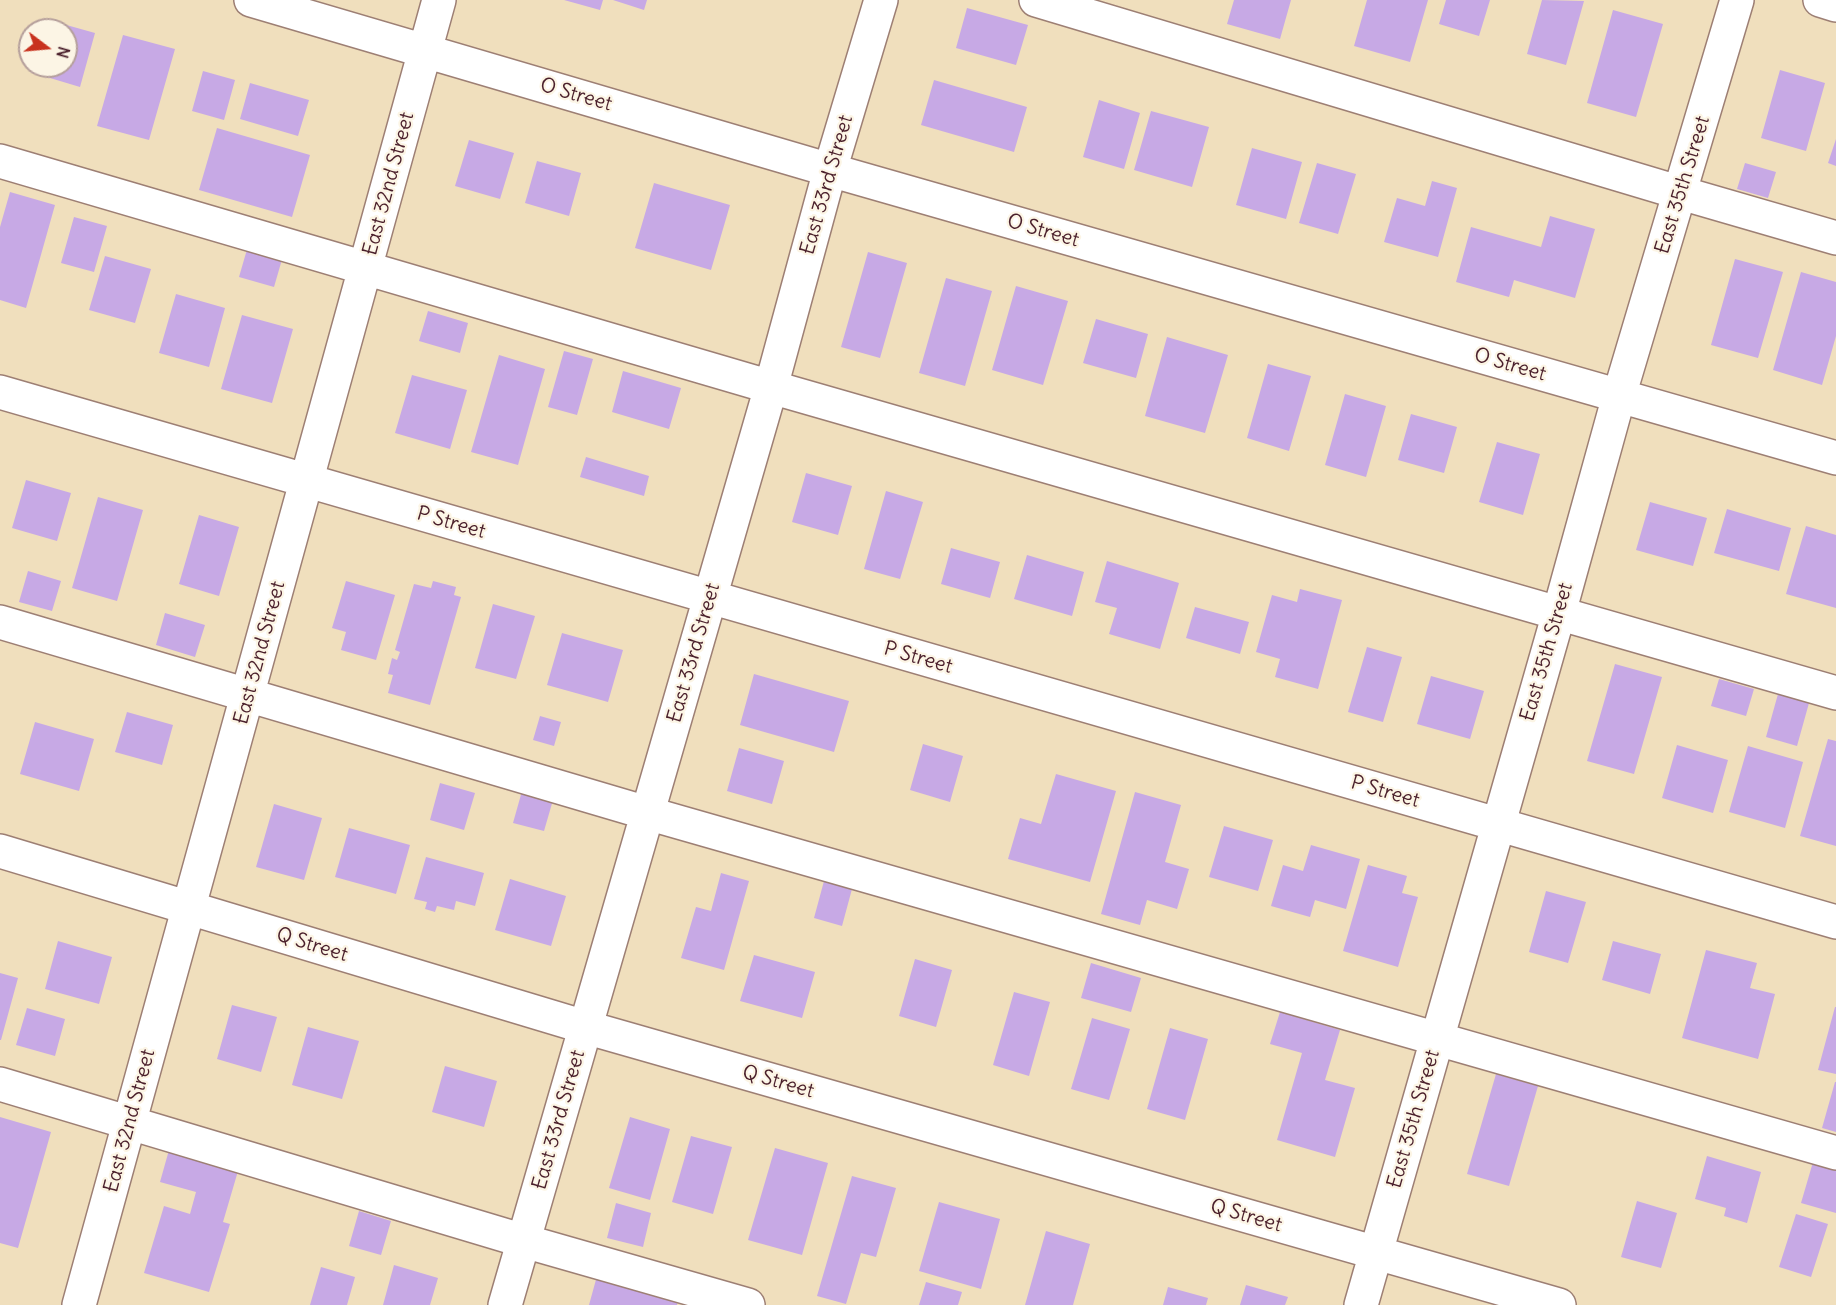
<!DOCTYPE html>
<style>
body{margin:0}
#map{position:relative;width:1836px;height:1305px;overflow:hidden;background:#f0dfbd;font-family:Delius,sans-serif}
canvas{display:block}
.north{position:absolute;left:18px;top:18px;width:60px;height:60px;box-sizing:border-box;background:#fcf5e5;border:2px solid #b59f9b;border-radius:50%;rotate:106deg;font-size:16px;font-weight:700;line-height:24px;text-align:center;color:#4a1f2b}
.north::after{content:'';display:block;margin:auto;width:21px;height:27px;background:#c8321e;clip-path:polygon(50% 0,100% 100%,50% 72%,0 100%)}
</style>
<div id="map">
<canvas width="1836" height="1305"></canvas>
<div class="north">N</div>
</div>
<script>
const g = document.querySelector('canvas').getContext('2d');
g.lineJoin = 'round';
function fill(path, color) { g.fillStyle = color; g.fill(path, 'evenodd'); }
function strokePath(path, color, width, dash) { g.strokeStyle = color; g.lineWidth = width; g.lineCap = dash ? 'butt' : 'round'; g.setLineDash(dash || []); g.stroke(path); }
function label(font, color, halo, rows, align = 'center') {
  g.font = font + ' Delius,sans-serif'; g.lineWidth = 4.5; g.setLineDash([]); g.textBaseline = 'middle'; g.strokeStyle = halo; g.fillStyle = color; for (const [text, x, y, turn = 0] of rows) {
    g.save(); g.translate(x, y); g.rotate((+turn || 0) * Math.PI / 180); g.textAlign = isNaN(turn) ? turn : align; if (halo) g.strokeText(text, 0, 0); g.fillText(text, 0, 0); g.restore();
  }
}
fill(new Path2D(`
 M564,0H603L600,10Z
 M613,0H647L644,10Z
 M1234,0H1291L1280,39L1227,24Z
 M1367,0H1428L1410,62L1354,46Z
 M1446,0H1490L1479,36L1439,24Z
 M1542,0L1584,1L1566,65L1527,54Z
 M967,8L1028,25L1016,65L956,48Z
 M1613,10L1663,24L1636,117L1587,103Z
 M45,19L95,33L80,87L30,72L32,66H66V30H42Z
 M123,35L175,49L149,140L97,126Z
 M1780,70L1825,83L1806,151L1761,138Z
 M203,71L235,80L224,120L192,111Z
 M934,80L1027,107L1014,152L921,125Z
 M250,83L309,100L298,136L240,119Z
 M1099,100L1140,113L1124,169L1083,157Z
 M1151,111L1209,127L1192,187L1134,170Z
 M217,128L310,155L292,217L199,190Z
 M1836,139V166L1828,163Z
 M469,140L514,153L500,199L455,186Z
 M1252,148L1302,162L1286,219L1236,205Z
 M537,161L581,173L569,216L525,203Z
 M1317,163L1356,174L1338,234L1299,223Z
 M1745,163L1776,172L1768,198L1737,189Z
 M1432,181L1457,188L1438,257L1384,242L1397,198L1425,206Z
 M654,183L730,205L711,270L635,248Z
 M10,192L55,205L26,308L0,300V227Z
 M1550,216L1595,229L1575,298L1514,280L1509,297L1456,282L1471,227L1541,247Z
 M74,217L107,226L94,272L61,263Z
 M248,246L283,256L274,287L239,277Z
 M868,252L907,263L880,358L841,347Z
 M105,256L151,269L135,323L89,310Z
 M1735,259L1783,272L1758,358L1711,345Z
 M1801,272L1836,282V336L1822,385L1773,370Z
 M946,278L992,291L965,386L919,373Z
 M1016,286L1068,301L1043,385L992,370Z
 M176,294L225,308L209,367L159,353Z
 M428,311L468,323L460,353L419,341Z
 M242,315L293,329L272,403L221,389Z
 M1096,319L1148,334L1136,378L1083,363Z
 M1167,337L1228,355L1205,433L1145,416Z
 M564,351L593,359L577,415L548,407Z
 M499,355L545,369L518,465L471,452Z
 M1268,364L1311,376L1289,451L1247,438Z
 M623,371L681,388L669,429L612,412Z
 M412,375L467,390L450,449L395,433Z
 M1345,394L1386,406L1366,477L1325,465Z
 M1411,414L1457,427L1444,473L1398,460Z
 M1497,442L1540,454L1523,515L1479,502Z
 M586,457L649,476L644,496L580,477Z
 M806,473L852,486L838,535L792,522Z
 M26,480L71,493L57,541L12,528Z
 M886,491L923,502L900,579L864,569Z
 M98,497L143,510L117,601L72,588Z
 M1650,502L1707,518L1693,566L1636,550Z
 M1727,509L1791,528L1779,571L1714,553Z
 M199,515L239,527L219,596L179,584Z
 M1806,526L1836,535V608L1786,594Z
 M951,548L1000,562L990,598L941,584Z
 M1027,555L1084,572L1072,616L1014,599Z
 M1107,561L1179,583L1160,649L1109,634L1117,608L1095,602Z
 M28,571L61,581L52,611L19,602Z
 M346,581L395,595L376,660L341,650L346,632L332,628Z
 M433,581L456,587L454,595L461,597L430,705L388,693L393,675L388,674L392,658L397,660L400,652L395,650L414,584L431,588Z
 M1300,589L1342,600L1318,689L1275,677L1280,659L1256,652L1272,595L1297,602Z
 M493,604L535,616L516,679L475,668Z
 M1195,607L1249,622L1240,654L1186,638Z
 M165,613L205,625L195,657L156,645Z
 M562,633L623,650L608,702L547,685Z
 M1367,647L1402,657L1383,722L1348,712Z
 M1615,664L1662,677L1634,774L1587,761Z
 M754,674L849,701L834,752L740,725Z
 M1431,676L1484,691L1470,739L1417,724Z
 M1719,679L1754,689L1746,716L1711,706Z
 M1778,694L1809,703L1797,746L1766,737Z
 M127,712L173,725L162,765L115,752Z
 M540,716L561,722L554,746L533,740Z
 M35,722L94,739L79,791L20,774Z
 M1828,739L1836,741V846L1800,836Z
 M923,744L963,756L950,802L910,790Z
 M1677,745L1728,760L1713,813L1662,798Z
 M1748,746L1803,762L1785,828L1729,812Z
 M739,748L784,761L772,804L727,791Z
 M1056,774L1116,791L1090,882L1008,859L1020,818L1041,824Z
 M440,783L475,793L464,830L430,820Z
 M522,791L553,800L544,831L513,823Z
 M1135,792L1181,805L1165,862L1189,869L1177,909L1147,900L1140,925L1101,914Z
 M274,804L322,818L304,880L256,867Z
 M1224,826L1273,840L1258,891L1209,877Z
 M349,828L410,845L396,894L335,877Z
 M1311,845L1360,859L1346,909L1315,900L1310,917L1271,906L1283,865L1303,871Z
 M426,857L484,873L475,906L456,901L454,910L437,906L435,912L425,909L427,902L414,899Z
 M1368,865L1407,876L1402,893L1418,897L1398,967L1343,951Z
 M721,873L749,881L724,970L681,958L696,907L711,911Z
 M510,879L566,896L551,946L495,930Z
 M824,881L852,889L842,926L814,918Z
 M1546,891L1586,902L1568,963L1529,952Z
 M58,941L112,957L99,1004L45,989Z
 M1613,941L1661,954L1650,994L1602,980Z
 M1706,950L1757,963L1750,988L1775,994L1758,1059L1682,1038Z
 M754,955L815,972L802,1018L740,1001Z
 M915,959L952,970L936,1027L899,1016Z
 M1091,963L1141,978L1131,1012L1081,998Z
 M0,973L18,978L1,1040H0Z
 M1014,992L1050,1002L1029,1076L993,1065Z
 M232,1005L277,1017L261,1072L217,1059Z
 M1835,1007H1836V1074L1818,1070Z
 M27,1008L65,1019L55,1056L16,1045Z
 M1280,1012L1340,1030L1325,1080L1355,1088L1335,1157L1277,1140L1302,1053L1270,1044Z
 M1092,1018L1130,1029L1109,1100L1071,1089Z
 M308,1027L359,1041L342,1099L292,1085Z
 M1170,1028L1208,1039L1185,1120L1147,1109Z
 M445,1066L497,1081L484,1127L432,1112Z
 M1496,1074L1538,1086L1509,1186L1467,1174Z
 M1835,1082H1836V1132L1822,1128Z
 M0,1117L51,1132L18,1248L0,1243Z
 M630,1117L670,1129L650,1200L609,1188Z
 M691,1136L732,1147L713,1214L672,1202Z
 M775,1148L828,1163L802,1255L748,1240Z
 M169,1150L238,1171L223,1222L230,1224L209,1292L144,1273L164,1206L190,1214L196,1192L160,1182Z
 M1707,1156L1761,1172L1747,1223L1724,1216L1726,1208L1695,1199Z
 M1813,1162L1836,1169V1213L1801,1203Z
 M852,1176L896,1188L876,1257L861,1253L846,1304L817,1296Z
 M1637,1201L1677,1213L1661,1268L1621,1257Z
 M939,1202L1000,1219L981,1289L919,1271Z
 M616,1203L651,1213L643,1247L607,1238Z
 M359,1211L391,1221L381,1255L349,1246Z
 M1796,1214L1828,1224L1811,1277L1779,1267Z
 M1046,1231L1090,1244L1073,1305H1025Z
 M394,1265L438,1278L430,1305H383Z
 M321,1267L355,1277L347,1305H310Z
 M597,1276L678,1299L677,1305H589Z
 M926,1282L962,1292L958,1305H919Z
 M1246,1285L1288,1297L1285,1305H1240Z
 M1168,1287L1208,1298L1206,1305H1163Z`), '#c7a9e5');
const minor = new Path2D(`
 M251,0L830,170L1836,458
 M1036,0L1681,193L1836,238
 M1820,0L1836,5
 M0,161L771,387L1836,693
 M0,392L1836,922
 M0,622L647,813L1836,1153
 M0,851L585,1027L1559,1305
 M0,1084L524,1241L748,1305
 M79,1305L439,0
 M505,1305L771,387L830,170L881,0
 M1361,1305L1559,613L1619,396L1737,0`);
strokePath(minor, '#9d7f74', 36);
strokePath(minor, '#fff', 33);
label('20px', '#4a1f2b', '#fcf5e5', [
 ["O Street",576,95,16],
 ["East 32nd Street",389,184,-75],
 ["East 33rd Street",827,185,-74],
 ["East 35th Street",1683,185,-73],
 ["O Street",1043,231,16],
 ["O Street",1510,365,16],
 ["P Street",451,523,16],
 ["East 35th Street",1547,652,-74],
 ["East 32nd Street",260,653,-75],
 ["East 33rd Street",694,653,-74],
 ["P Street",918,658,16],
 ["P Street",1385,792,16],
 ["Q Street",312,945,17],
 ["Q Street",778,1082,16],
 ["East 35th Street",1414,1119,-74],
 ["East 33rd Street",559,1120,-74],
 ["East 32nd Street",130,1121,-75],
 ["Q Street",1246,1216,16]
]);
</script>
